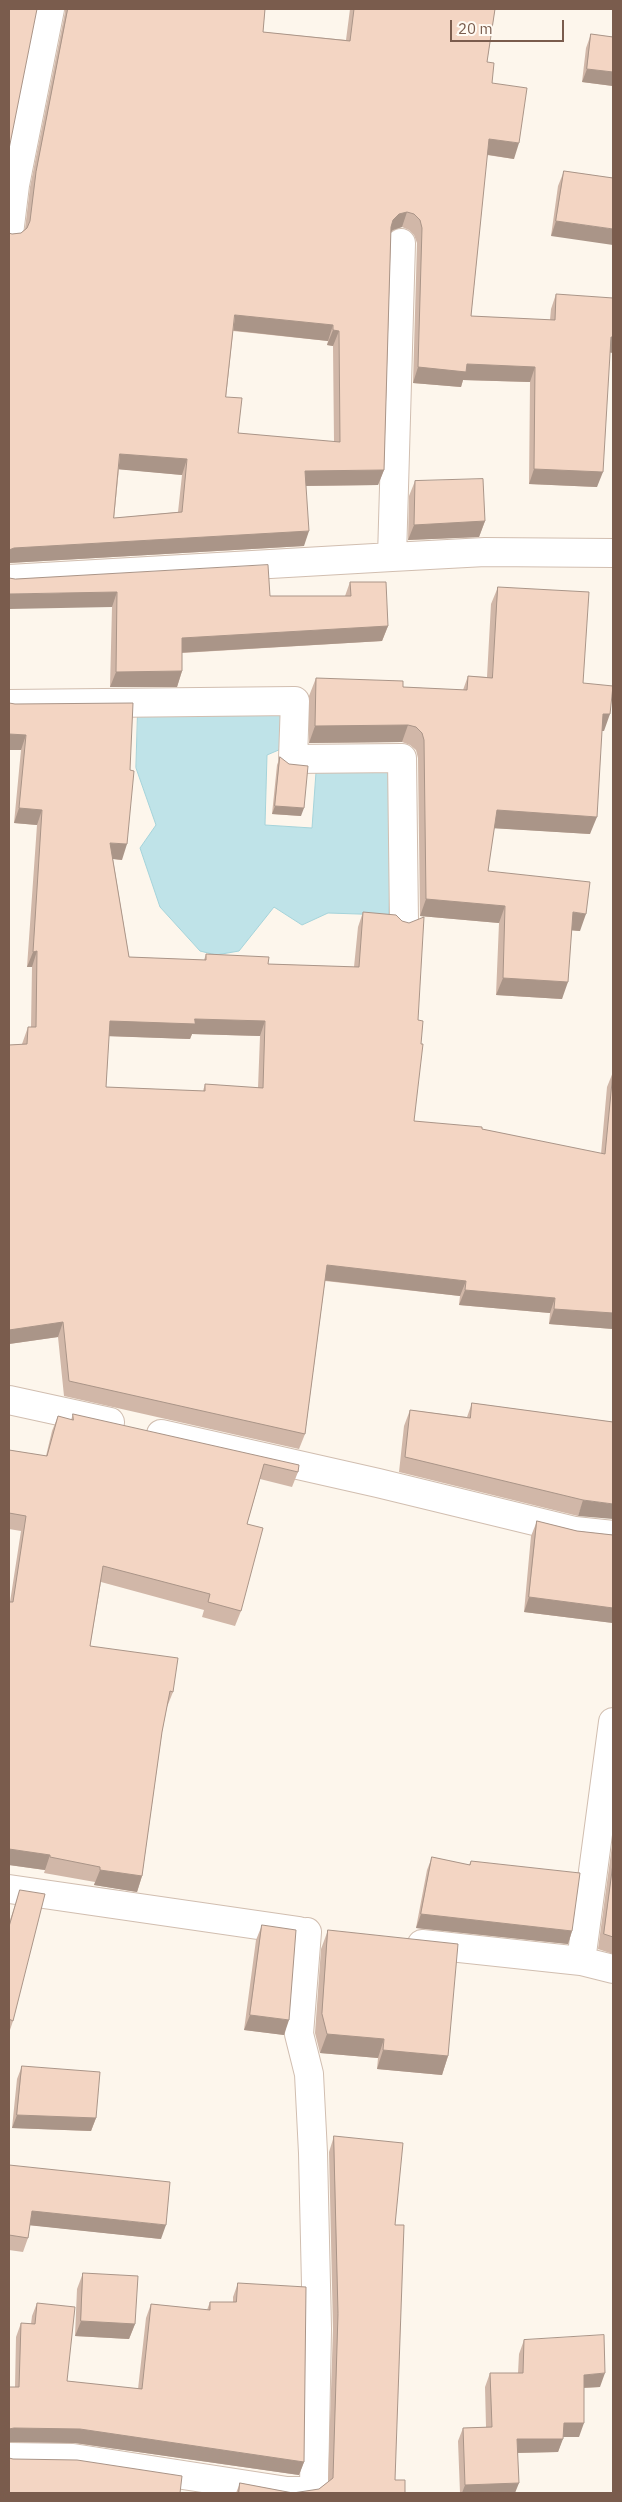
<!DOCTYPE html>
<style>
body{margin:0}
#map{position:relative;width:622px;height:2502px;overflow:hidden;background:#fdf6ec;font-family:"IBM Plex Sans",sans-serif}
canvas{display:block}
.frame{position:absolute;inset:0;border:10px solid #7a5c4d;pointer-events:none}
.scale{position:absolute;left:450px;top:20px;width:114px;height:22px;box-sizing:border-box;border:2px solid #7a5c4d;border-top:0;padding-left:6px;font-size:15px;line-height:18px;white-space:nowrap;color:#7a5c4d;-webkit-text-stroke:4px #fffaf3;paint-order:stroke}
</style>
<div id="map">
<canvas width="622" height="2502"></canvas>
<div class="frame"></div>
<div class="scale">20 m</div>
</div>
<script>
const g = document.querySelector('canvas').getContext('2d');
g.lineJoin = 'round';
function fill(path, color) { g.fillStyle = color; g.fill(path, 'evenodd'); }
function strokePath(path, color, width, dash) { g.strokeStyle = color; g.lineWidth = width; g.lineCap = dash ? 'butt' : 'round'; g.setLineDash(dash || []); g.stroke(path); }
const water = new Path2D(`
 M138,710L284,712L281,749L267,755L265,825L312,828L316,772H393L389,915L328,913L302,925L274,907L239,951L216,955L200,951L160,907L140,848L156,825L136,768Z`);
fill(water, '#bfe3e8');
strokePath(water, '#a5d3da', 1);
const street = new Path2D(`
 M9,234L15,185L50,9
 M392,557L485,552L613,553
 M9,579L392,557L401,243
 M9,704L295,701L293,759L402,758L404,923
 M9,1400L110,1422
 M161,1434L378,1483L575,1531L613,1535
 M613,1722L581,1961L613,1969
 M9,1889L299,1931
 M422,1944L581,1961
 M9,2457L73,2458L287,2491V2493
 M287,2491H306L314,2486L317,2329L313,2153L309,2074L299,2034L307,1932`);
strokePath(street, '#d1beb0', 30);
strokePath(street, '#fff', 28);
fill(new Path2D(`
 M65,9H265L263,32L346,40L350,9H495L487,62L492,83L514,159L487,155L471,316L550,320L551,309L556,294L610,353L597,487L529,484L530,382L463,380L461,387L413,383L417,243L414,235L409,230L402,227L393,230L391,232L384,470L378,485L306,486L304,546L9,563L12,234L21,233L25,229L30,187L65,12ZM233,331L328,341L327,345L333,346L334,442L238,433L226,397ZM119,469L182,475L178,512L114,518Z
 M591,34L613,37V86L582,82L586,48Z
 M564,171L613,178L551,236L558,186Z
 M415,481L485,521L479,537L408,540L409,496Z
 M15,579L270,596H345L350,582L388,626L382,641L182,653V671L177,687H110L112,607Z
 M498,587L583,683L604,731H602L590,834L494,828L488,871L580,931L572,930L562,999L496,995L499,923L420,916L418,758L416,750L410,745L402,742L309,743V696L316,678L403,687L463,690L468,676L487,677L491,604Z
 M9,703L122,860L113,859L129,957L204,960L206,954L268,964L354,967L358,927L363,912L414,1121L482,1129L601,1154L607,1087L613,1072V1329L549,1324L550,1313L459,1305L460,1296L325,1281L305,1434L299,1449L64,1396L58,1337L9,1344V1045L22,1044L28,1027H31L32,967H27L37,825L14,823L21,750H9ZM192,1034L260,1036L258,1088L205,1084L203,1091L106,1087L109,1036L190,1039Z
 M280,757L301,816L272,814L277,765Z
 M472,1403L613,1422L578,1516L399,1472L404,1426L410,1410L467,1417Z
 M73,1414L298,1472L292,1487L260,1479L247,1524L241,1611L235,1626L202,1617L204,1610L101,1582L90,1646L173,1692L167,1707L162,1732L142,1876L137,1892L94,1885L95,1882L44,1873L45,1870L9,1865V1602H10L21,1531L9,1529V1450L46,1456L52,1431L58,1416L71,1420Z
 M537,1521L577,1531L613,1535V1623L524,1612L531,1536Z
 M613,1838V1954L598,1949Z
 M432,1857L469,1865L471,1861L572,1931L568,1944L416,1928L427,1870Z
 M20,1890L13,2021L9,2033V1923Z
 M262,1925L284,2035L244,2030L256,1940Z
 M328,1930L448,2056L442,2075L377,2069L378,2058L320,2053L315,2033L321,1949Z
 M22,2066L96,2118L91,2131L12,2128L17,2079Z
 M334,2136L395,2225V2480L319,2489L328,2482L333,2329L329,2152Z
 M9,2165L161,2239L30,2225L28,2238L23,2252L9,2250Z
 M83,2273L135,2324L129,2339L75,2336L77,2289Z
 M238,2283L304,2462L299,2475L75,2443L9,2442V2387H15L16,2337L21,2323L31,2324L32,2316L37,2303L67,2381L138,2389L146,2318L151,2304L207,2310L210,2302H233V2297Z
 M524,2340L600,2387L584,2388L579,2437H563L558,2452L518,2453L515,2493H460L458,2441L463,2428L486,2427L485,2387L490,2373H518L519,2354Z
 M240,2483L293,2493H236Z`), '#d1b7a8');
fill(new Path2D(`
 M587,69L613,72V86L582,82Z
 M489,139L519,143L514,159L483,154Z
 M407,212L402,227L393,230L388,235L393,220L399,214Z
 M556,221L613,229V245L551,236Z
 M235,315L333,325L328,341L229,330Z
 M333,330L339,331L333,346L327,345Z
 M611,337H613V353L606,352Z
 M467,364L535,367L530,382L463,380L461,387L413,383L418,367Z
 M120,454L187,459L182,475L115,469Z
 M534,469L603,472L597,487L529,484Z
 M384,470L378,485L299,486L305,471Z
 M485,521L479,537L408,540L414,525Z
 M309,531L304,546L9,563V550L14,548Z
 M117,592L112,607L9,609V594Z
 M388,626L382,641L176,653L182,638Z
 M182,671L177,687H110L116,672Z
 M603,714H610L604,731H597Z
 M408,725L402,742L309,743L315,726Z
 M9,734L26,735L21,750H9Z
 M275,806L304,808L301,816L272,814Z
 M19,808L42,810L37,825L14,823Z
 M497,810L597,817L590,834L490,828Z
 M110,843L127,844L122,860L105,858Z
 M426,899L505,906L499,923L420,916Z
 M573,912L586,914L580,931L566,930Z
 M37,951L32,967H27L33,952Z
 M503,978L568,982L562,999L496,995Z
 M195,1019L265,1021L260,1036L192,1034L190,1039L104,1036L110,1021Z
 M327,1265L466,1281L460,1296L321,1280Z
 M465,1290L555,1298L550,1313L459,1305Z
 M554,1309L613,1313V1329L549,1324Z
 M63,1322L58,1337L9,1344V1330Z
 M583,1500L613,1504V1519L578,1516Z
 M529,1597L613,1608V1623L524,1612Z
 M9,1849L50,1855L45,1870L9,1865Z
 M100,1870L142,1876L137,1892L94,1885Z
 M421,1914L572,1931L568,1944L416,1928Z
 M250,2015L289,2020L284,2035L244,2030Z
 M327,2034L384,2039L378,2058L320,2053Z
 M383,2050L448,2056L442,2075L377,2069Z
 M17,2115L96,2118L91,2131L12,2128Z
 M32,2211L166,2225L161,2239L27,2225Z
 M81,2321L135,2324L129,2339L75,2336Z
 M605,2373L600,2387L579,2388L584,2375Z
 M564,2423H584L579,2437H559Z
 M14,2428L80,2429L304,2462L299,2475L75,2443L9,2442V2429Z
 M517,2439H563L558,2452L512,2453Z
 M519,2483L515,2493H462L465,2485Z`), '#aa9588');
const building = new Path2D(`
 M9,9H37L9,149Z
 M68,9H265L263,32L350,41L354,9H495L487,62L494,63L492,83L527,88L519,143L489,139L471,316L555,320L556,294L613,298V337H611L603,472L534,469L535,367L467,364L466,372L418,367L422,228L420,220L414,214L407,212L399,214L393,220L391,227L384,470L305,471L309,531L14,548L9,550V233L12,234L21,233L27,228L30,221L36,172ZM235,315L333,325V330L339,331L340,442L238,433L242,398L226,397ZM120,454L187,459L182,512L114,518Z
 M591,34L613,37V72L587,69Z
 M564,171L613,178V229L556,221Z
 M483,479L485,521L414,525L415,481Z
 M268,565L270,596H351L350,582H386L388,626L182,638V671L116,672L117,592L9,594V578L15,579Z
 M498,587L589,592L583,683L613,686L610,714H603L597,817L497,810L488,871L590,882L586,914L573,912L568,982L503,978L505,906L426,899L424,740L422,733L416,727L408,725L315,726L316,678L403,681V687L467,690L468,676L492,678Z
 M9,703L15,704L133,703L130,770L134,771L127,844L110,843L129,957L206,960V954L269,957L268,964L359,967L363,912L396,915L402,921L409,923L424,917L418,1020L423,1021L421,1044H423L414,1121L482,1127V1129L605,1154L613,1072V1313L554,1309L555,1298L465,1290L466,1281L327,1265L305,1434L69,1381L63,1322L9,1330V1045L27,1044L28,1027H36L37,951L33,952L42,810L19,808L26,735L9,734ZM195,1019L265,1021L263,1088L205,1084V1091L106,1087L110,1021L195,1024Z
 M280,757L289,764L308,766L304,808L275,806Z
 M472,1403L613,1422V1504L583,1500L405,1457L410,1410L470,1418Z
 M73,1414L299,1465L298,1472L264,1464L247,1524L263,1528L241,1611L208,1602L210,1594L103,1566L90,1646L178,1658L173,1692L170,1691L162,1732L142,1876L100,1870V1867L50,1857V1855L9,1849V1602H13L26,1516L9,1513V1450L47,1456L58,1416L73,1420Z
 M537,1521L577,1531L613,1535V1608L529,1597Z
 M432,1857L470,1865L471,1861L580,1873L572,1931L421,1914Z
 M613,1864V1937L604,1934Z
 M20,1890L45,1894L13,2021L9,2019V1927Z
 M262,1925L296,1930L289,2020L250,2015Z
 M328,1930L458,1944L448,2056L383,2050L384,2039L327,2034L322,2014Z
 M22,2066L100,2072L96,2118L17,2115Z
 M334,2136L403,2143L395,2225H404L395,2480H405V2493H293L319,2489L333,2478L338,2314Z
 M9,2165L170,2182L166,2225L32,2211L28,2238L9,2235Z
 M83,2273L138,2276L135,2324L81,2321Z
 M238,2283L306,2287L304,2462L80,2429L14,2428L9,2429V2387H19L21,2323L35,2324L37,2303L75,2307L67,2381L142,2389L151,2304L210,2310V2302H236Z
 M604,2335L605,2373L584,2375V2423H564L563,2439H517L519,2483L465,2485L463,2428L492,2427L490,2373H523L524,2340Z
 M9,2458L13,2459L77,2460L182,2476L180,2493H9Z
 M240,2483L293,2493H239Z`);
fill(building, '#f3d5c3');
strokePath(building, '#aa9588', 1);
</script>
